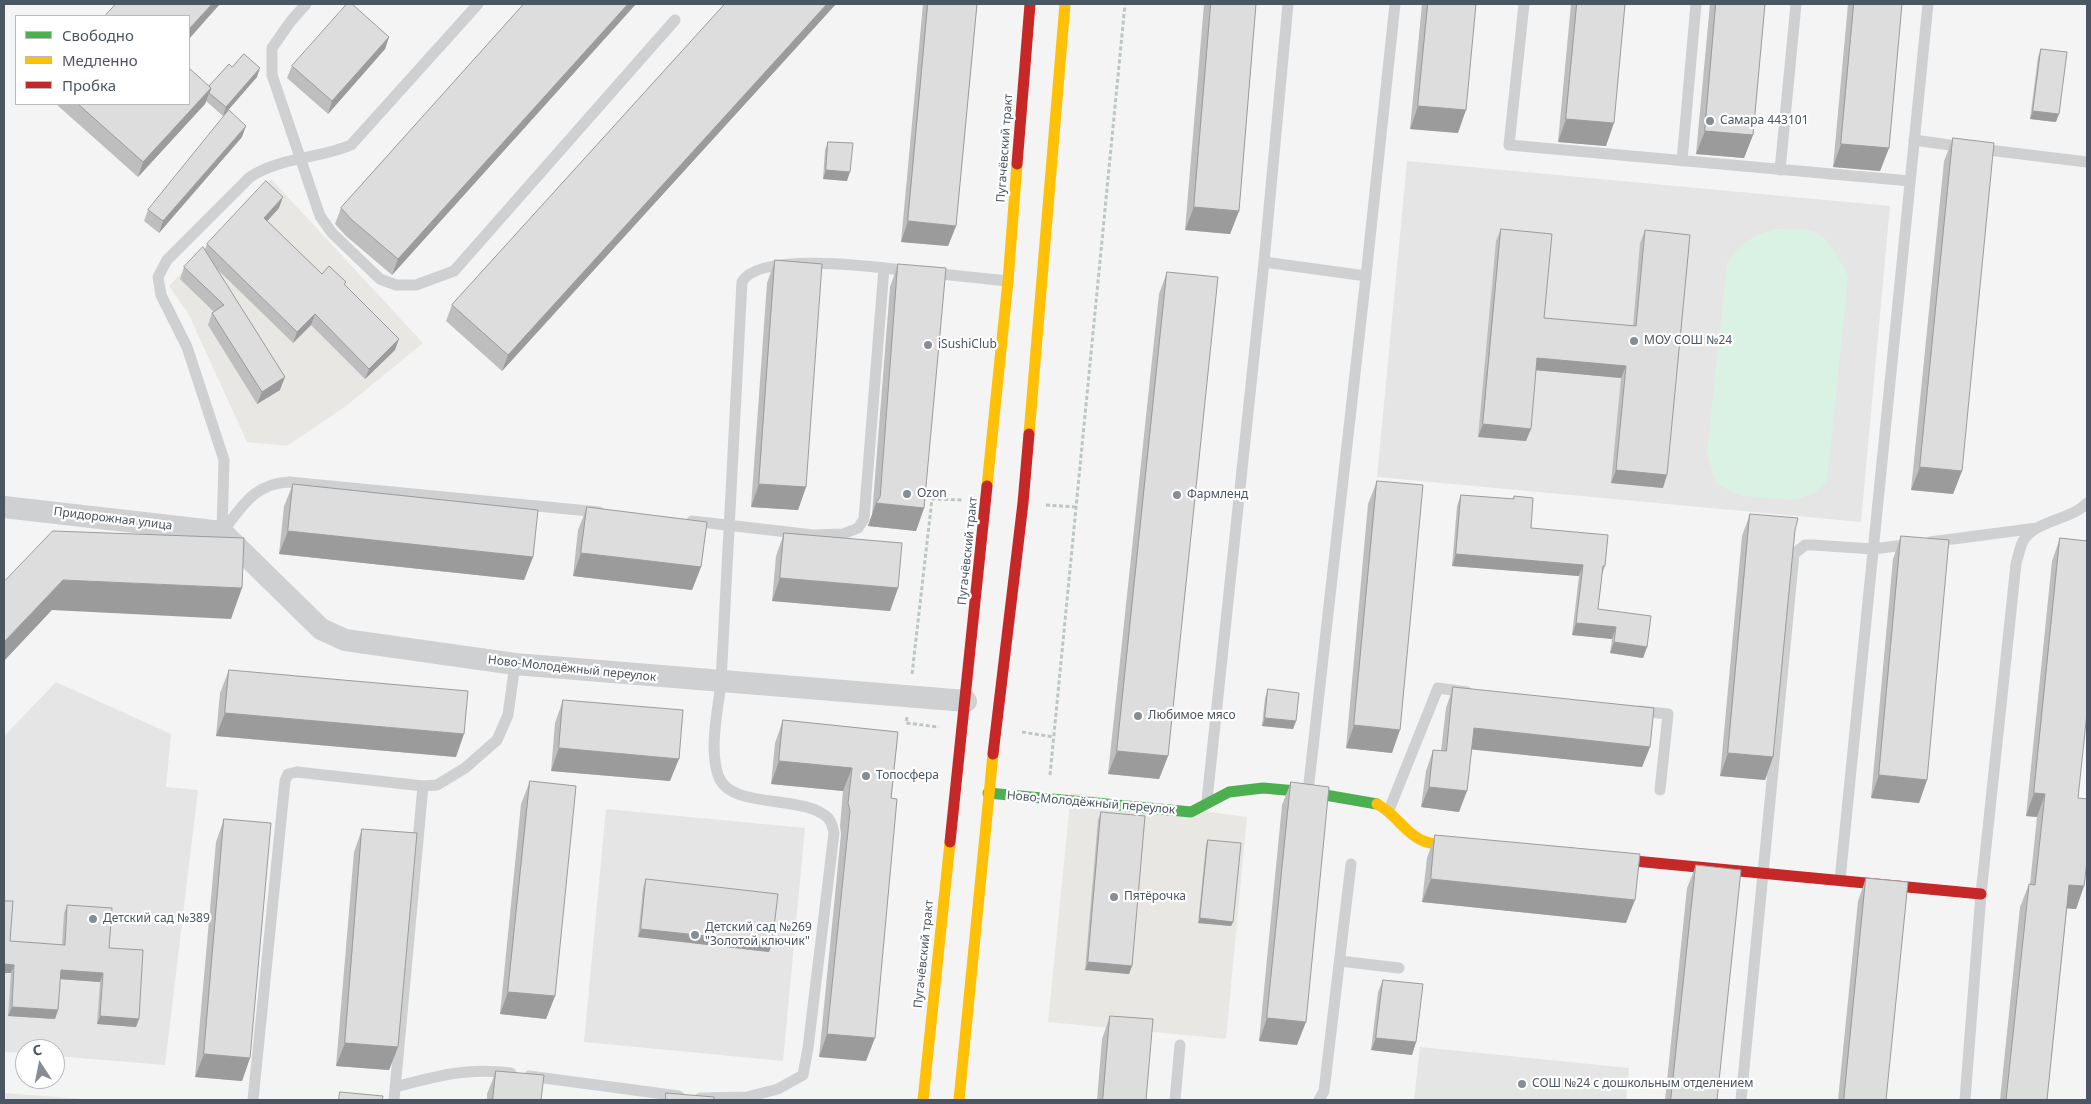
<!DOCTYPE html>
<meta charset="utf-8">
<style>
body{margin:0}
#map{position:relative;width:2091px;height:1104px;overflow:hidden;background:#f4f4f4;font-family:"Noto Sans",sans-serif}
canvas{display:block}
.frame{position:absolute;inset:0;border:5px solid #4a5661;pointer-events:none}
.legend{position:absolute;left:15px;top:15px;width:175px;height:90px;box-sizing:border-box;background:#fff;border:1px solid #b7bbc0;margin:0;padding:6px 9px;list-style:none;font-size:15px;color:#4a5661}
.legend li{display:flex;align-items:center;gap:10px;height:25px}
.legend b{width:25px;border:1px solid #b7bbc0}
.north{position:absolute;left:15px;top:1039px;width:50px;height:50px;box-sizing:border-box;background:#fff;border:1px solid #b7bbc0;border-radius:50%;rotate:349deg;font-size:14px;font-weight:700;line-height:20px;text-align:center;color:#4a5661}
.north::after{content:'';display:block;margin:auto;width:18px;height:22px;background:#868d94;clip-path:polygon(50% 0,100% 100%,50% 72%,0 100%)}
</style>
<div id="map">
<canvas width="2091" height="1104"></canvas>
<div class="frame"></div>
<ul class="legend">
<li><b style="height:6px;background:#4caf50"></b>Свободно</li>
<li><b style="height:6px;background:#ffc107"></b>Медленно</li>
<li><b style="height:6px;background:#c62828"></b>Пробка</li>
</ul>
<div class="north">С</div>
</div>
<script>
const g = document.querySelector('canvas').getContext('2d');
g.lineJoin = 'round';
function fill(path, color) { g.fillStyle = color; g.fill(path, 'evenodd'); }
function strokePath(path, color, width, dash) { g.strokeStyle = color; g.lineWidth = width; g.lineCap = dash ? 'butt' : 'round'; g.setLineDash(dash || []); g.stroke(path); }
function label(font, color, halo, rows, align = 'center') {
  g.font = font + ' "Noto Sans",sans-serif'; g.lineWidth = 4.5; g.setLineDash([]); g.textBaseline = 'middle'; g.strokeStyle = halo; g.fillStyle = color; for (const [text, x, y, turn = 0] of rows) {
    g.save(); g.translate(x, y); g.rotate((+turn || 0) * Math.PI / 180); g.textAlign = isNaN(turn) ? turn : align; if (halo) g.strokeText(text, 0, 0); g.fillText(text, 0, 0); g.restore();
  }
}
fill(new Path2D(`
 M271,179L423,343L346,406L287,446L247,442L188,313L169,286Z
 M1071,793L1247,817L1226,1039L1048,1022Z`), '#e8e7e3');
fill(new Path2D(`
 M1407,161L1890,206L1861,522L1377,477Z
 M56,682L171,734L166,787L198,790L165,1065L55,1056V1049H25V1053L4,1052V736Z
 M606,809L805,828L783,1061L584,1042Z
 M1420,1047L1629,1068L1626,1100H1414Z
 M4,1093L96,1100H4Z`), '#e6e5e6');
fill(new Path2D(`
 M1776,229C1786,229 1810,228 1819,234C1831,241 1841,263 1848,276L1827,481L1815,493L1794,500L1742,496L1717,484L1707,454L1727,263C1742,241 1751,236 1776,229Z`), '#d9f2e3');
strokePath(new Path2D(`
 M1046,505L1076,507
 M912,674L932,499L962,500
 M907,717L906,723L939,727
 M1022,732L1054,737
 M1050,775L1125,4`), '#bcc7c4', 3, [4, 2.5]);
strokePath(new Path2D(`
 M306,4L291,21L272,48V75L320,216L332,233L380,279L396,285H416L454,271L675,20
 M1524,4L1509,145L1910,181
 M1914,140L1964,147
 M1980,149L2087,162
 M1682,161L1696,4
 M1780,170L1796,4
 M1264,262L1366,276
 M931,273L1008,281
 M692,521L813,535L843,534L858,528L864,519L884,268
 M222,532C243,506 253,484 289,482L599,512
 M222,532L224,460L187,347L161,295L158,277L167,260L250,177C281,157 318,159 351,145L478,4
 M1930,542L2037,528
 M1640,711L1668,714L1660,790
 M1308,792L1366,276L1395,4
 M1207,800L1264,262L1288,4
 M1389,810L1438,688L1467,692
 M1840,880L1928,4
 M1340,961L1399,968
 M529,1076L679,1096
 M395,1087C437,1076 468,1067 511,1073
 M700,1098L747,1097L778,1089L803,1075L808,1048L834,833C833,828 831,821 828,818C802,793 730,811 718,775C709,747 718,711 721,682L742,282C759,251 877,267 910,271
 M253,1100L285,781L288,774L297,772L423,786
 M394,1100L423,786L437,785L465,768L497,740L508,715L515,664
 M1175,1100L1180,1045
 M1319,1100L1324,1091L1351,864
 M1741,1100L1794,554L1805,545H1813L1873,549L1912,544
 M1965,1100L1981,894L2016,564C2018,557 2020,547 2023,541C2037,519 2070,521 2087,503`), '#ced0d2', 11);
strokePath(new Path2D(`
 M4,507L222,532L321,629L345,640L515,664L966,701`), '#ced0d2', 22);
strokePath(new Path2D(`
 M988,793L1191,812L1229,792L1263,788L1308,792L1377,804`), '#4caf50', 11);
strokePath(new Path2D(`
 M1029,434L1065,4
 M987,486L1008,281L1017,164
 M1377,804C1394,813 1401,827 1416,837C1430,847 1453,845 1470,846
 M923,1100L950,842
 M959,1100L993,754`), '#ffc107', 11);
strokePath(new Path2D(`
 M1017,164L1030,4
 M993,754L1023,503L1029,434
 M950,842L987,486
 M1603,858L1981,894`), '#c62828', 11);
fill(new Path2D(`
 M524,4H636L392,275L346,236L335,224L341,208Z
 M725,4H836L502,371L446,321L452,305Z
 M923,4H977L956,226L948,246L901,242Z
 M1204,4H1256L1239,211L1230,234L1185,230Z
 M1422,4H1476L1458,133L1410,129Z
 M1571,4H1625L1606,146L1558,142Z
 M1710,4H1765L1753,135L1744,158L1696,154Z
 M1848,4H1902L1889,148L1880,171L1833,167Z
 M389,37L385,49L328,114L287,78L292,66Z
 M2041,49L2056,122L2030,119L2038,57Z
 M232,67L257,77L223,116L206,101L205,104L138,177L56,104H189Z
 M242,137L159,233L144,221L148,210Z
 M1953,138L1962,471L1953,494L1911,490L1944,161Z
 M828,142L847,181L823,179L825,150Z
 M279,208L267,221L322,274L345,285L395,350L365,379L311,325L293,343L217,269L280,390L257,404L208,325L212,313L214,312L180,279L184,267L205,249L207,244Z
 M1501,229L1544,318L1633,326L1640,243L1645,230L1663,488L1611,483L1621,378L1536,370L1526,441L1478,437L1496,241Z
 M775,260L806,487L798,510L751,507L767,283Z
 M898,264L924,508L916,531L868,526L872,515L890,287Z
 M1167,272L1168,756L1159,779L1108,774L1159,294Z
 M1377,481L1392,753L1346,748L1368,504Z
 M293,484L533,557L524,580L279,554L284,506Z
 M1461,495L1513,499L1514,496L1531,528L1605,566L1602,575L1598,609L1647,647L1643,658L1610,653L1612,639L1572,635L1579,576L1452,566L1457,506Z
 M587,507L701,567L692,590L573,576L578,530Z
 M1750,514L1795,530L1773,757L1765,780L1720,776L1742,536Z
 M784,533L898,588L890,611L772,601L776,556Z
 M1901,536L1927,780L1919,803L1871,798L1893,559Z
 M2060,538L2084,886L2076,909L2067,908L2047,1100H2000L2020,907L2029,884H2030L2037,817L2026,816L2052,561Z
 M229,670L456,757L216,736L220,693Z
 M1453,687L1650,747L1642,767L1472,749L1459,812L1421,807L1426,771L1433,750L1441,751L1446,708Z
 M1268,689L1296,721L1293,729L1262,726L1265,698Z
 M563,700L670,781L551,771L555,723Z
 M783,720L898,732L866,1061L819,1057L841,834L840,826L843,791L771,784L775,743Z
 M530,781L555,996L546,1019L500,1014L521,804Z
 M1291,782L1297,1045L1259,1041L1282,805Z
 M1101,812L1132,966L1129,974L1085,970L1098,820Z
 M224,819L250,1058L242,1081L195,1077L216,842Z
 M362,829L398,1047L389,1070L336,1066L354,852Z
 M1435,835L1626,923L1422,902L1427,858Z
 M1208,840L1233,922L1231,926L1198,923L1206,844Z
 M1696,865L1717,1100H1665L1687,888Z
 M1866,878L1886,1100H1838L1858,901Z
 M646,879L772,943L769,952L638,937L643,888Z
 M4,901L10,941L62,945L64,913L67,905L109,948L139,1019L136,1027L97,1024L100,982L60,979L58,1010L55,1019L8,1016L11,973H4Z
 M1383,980L1416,1042L1412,1055L1371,1050L1378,992Z
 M1110,1016L1146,1100H1097L1102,1039Z
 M496,1071L541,1100H487V1094Z`), '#bebebf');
fill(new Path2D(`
 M212,4H220L189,39V29Z
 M628,4H636L392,275L398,259Z
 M827,4H836L502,371L508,355Z
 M389,37L385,49L328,114L332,101Z
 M260,68L257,77L223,116L226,107Z
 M211,88L205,104L138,177L143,162Z
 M1418,106L1466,110L1458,133L1410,129Z
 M2033,111L2059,114L2056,122L2030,119Z
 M1566,119L1614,123L1606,146L1558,142Z
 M246,126L242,137L159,233L163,221Z
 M1705,131L1753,135L1744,158L1696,154Z
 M1841,144L1889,148L1880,171L1833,167Z
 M826,170L850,172L847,181L823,179Z
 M283,197L279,208L260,229L264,218Z
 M1194,207L1239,211L1230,234L1185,230Z
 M908,221L956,226L948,246L901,242Z
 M315,314L311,325L293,343L297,332Z
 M399,339L395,350L365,379L369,369Z
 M1537,358L1626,366L1621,378L1533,370Z
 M285,377L280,390L257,404L262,392Z
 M1483,424L1531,429L1526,441L1478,437Z
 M1920,467L1962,471L1953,494L1911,490Z
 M1616,470L1667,475L1663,488L1611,483Z
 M759,484L806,487L798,510L751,507Z
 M876,503L924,508L916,531L868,526Z
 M288,531L533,557L524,580L279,554Z
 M581,553L701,567L692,590L573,576Z
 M1456,554L1583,565L1579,576L1452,566Z
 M780,578L898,588L890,611L772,601Z
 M63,580L242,588L231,619L52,610L4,661V642Z
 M1576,623L1616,627L1612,639L1572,635Z
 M1614,642L1647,647L1643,658L1610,653Z
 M225,713L464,734L456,757L216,736Z
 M1265,718L1296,721L1293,729L1262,726Z
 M1354,725L1400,730L1392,753L1346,748Z
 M1474,728L1650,747L1642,767L1467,749Z
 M559,748L679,759L670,781L551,771Z
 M1117,751L1168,756L1159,779L1108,774Z
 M1728,753L1773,757L1765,780L1720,776Z
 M779,761L852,768L843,791L771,784Z
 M1879,775L1927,780L1919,803L1871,798Z
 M1429,787L1467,791L1459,812L1421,807Z
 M2034,793L2045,794L2037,817L2026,816Z
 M1431,879L1635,900L1626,923L1422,902Z
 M2069,885L2084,886L2076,909L2061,908Z
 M1200,918L1233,922L1231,926L1198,923Z
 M641,929L772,943L769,952L638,937Z
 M1088,962L1132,966L1129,974L1085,970Z
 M4,964L14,965L11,973H4Z
 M61,970L103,973L100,982L58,979Z
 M508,992L555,996L546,1019L500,1014Z
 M12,1007L58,1010L55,1019L8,1016Z
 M100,1016L139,1019L136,1027L97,1024Z
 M1267,1018L1306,1022L1297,1045L1259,1041Z
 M827,1034L875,1038L866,1061L819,1057Z
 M1376,1038L1416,1042L1412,1055L1371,1050Z
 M345,1043L398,1047L389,1070L336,1066Z
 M204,1054L250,1058L242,1081L195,1077Z`), '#9b9b9b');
const building = new Path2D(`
 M116,4H212L189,29V16H105Z
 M347,4H352L389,37L332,101L292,66Z
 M524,4H628L398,259L352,220L341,208Z
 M725,4H827L508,355L452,305Z
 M928,4H977L956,226L908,221Z
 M1211,4H1256L1239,211L1194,207Z
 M1428,4H1476L1466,110L1418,106Z
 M1577,4H1625L1614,123L1566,119Z
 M1716,4H1765L1753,135L1705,131Z
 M1854,4H1902L1889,148L1841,144Z
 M2041,49L2067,52L2059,114L2033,111Z
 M244,54L260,68L226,107L209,93L211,88L209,86L229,64L232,67Z
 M189,68L211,88L143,162L78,104H189Z
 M229,110L246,126L163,221L148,210Z
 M1953,138L1994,143L1962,471L1920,467Z
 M828,142L853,143L850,172L826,170Z
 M266,181L283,197L264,218L322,274L329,266L346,282L344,284L399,339L369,369L315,314L297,332L207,244Z
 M1501,229L1552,234L1544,318L1636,326L1645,230L1690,235L1667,475L1616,470L1626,366L1537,358L1531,429L1483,424Z
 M203,247L285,377L262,392L212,313L224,305L184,267Z
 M775,260L822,264L806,487L759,484Z
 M898,264L946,268L924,508L876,503L880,497Z
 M1167,272L1218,277L1168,756L1117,751Z
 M1377,481L1423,485L1400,730L1354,725Z
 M293,484L538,510L533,557L288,531Z
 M1461,495L1514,499V496L1533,498L1531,528L1608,535L1605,566H1603L1598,609L1651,616L1647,647L1614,642L1616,627L1576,623L1583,565L1456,554Z
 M587,507L707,522L701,567L581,553Z
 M1750,514L1798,518L1795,530L1773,757L1728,753Z
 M53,531L244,538L242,588L63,580L4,642V582Z
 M784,533L902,543L898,588L780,578Z
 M1901,536L1949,540L1927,780L1879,775Z
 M2060,538L2087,541V713L2078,798L2087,799V861L2084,886L2069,885L2047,1100H2006L2029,884L2035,885L2045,794L2034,793Z
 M229,670L468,691L464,734L225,713Z
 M1453,687L1654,708L1650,747L1474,728L1467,791L1429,787L1433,750L1446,751Z
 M1268,689L1299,693L1296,721L1265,718Z
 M563,700L683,710L679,759L559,748Z
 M783,720L898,732L891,798L897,799L875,1038L827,1034L850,811L848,803L852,768L779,761Z
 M530,781L576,786L555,996L508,992Z
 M1291,782L1329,787L1306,1022L1267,1018Z
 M1101,812L1145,816L1132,966L1088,962Z
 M224,819L271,823L250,1058L204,1054Z
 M362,829L417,833L398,1047L345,1043Z
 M1435,835L1640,854L1635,900L1431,879Z
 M1208,840L1241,843L1233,922L1200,918Z
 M1696,865L1741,870L1717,1100H1671Z
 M1866,878L1908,882L1886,1100H1844Z
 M646,879L778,894L772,943L641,929Z
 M4,901H13L10,941L65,945L67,905L112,908L109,948L143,950L139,1019L100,1016L103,973L61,970L58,1010L12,1007L14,965L4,964Z
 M1383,980L1423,984L1416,1042L1376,1038Z
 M1110,1016L1153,1019L1146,1100H1103Z
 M496,1071L544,1075L541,1100H493Z
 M340,1092L383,1096L382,1100H339Z
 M666,1093L714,1097V1100H666Z`);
fill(building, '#ddddde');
strokePath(building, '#9b9b9b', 1);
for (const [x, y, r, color] of [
 [1710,121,5,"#868d94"],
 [1634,341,5,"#868d94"],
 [928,345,5,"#868d94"],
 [907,494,5,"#868d94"],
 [1177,495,5,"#868d94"],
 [1138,716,5,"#868d94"],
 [866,776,5,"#868d94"],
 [1114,897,5,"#868d94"],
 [93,919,5,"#868d94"],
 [695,935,5,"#868d94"],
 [1522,1084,5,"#868d94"]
]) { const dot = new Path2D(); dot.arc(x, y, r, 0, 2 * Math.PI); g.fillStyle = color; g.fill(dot); strokePath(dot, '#fff', 2); }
label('12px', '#4a5661', '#fff', [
 ["Самара 443101",1720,121],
 ["МОУ СОШ №24",1644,341],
 ["iSushiClub",938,345],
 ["Ozon",917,494],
 ["Фармленд",1187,495],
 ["Любимое мясо",1148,716],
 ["Топосфера",876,776],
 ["Пятёрочка",1124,897],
 ["Детский сад №389",103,919],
 ["Детский сад №269",705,928],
 ["\"Золотой ключик\"",705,942],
 ["СОШ №24 с дошкольным отделением",1532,1084]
], 'left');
label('12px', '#4a5661', '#fff', [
 ["Пугачёвский тракт",1005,148,-86],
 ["Придорожная улица",113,519,7],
 ["Пугачёвский тракт",968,551,-84],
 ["Ново-Молодёжный переулок",572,669,6],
 ["Ново-Молодёжный переулок",1091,803,5],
 ["Пугачёвский тракт",924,954,-84]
]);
</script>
